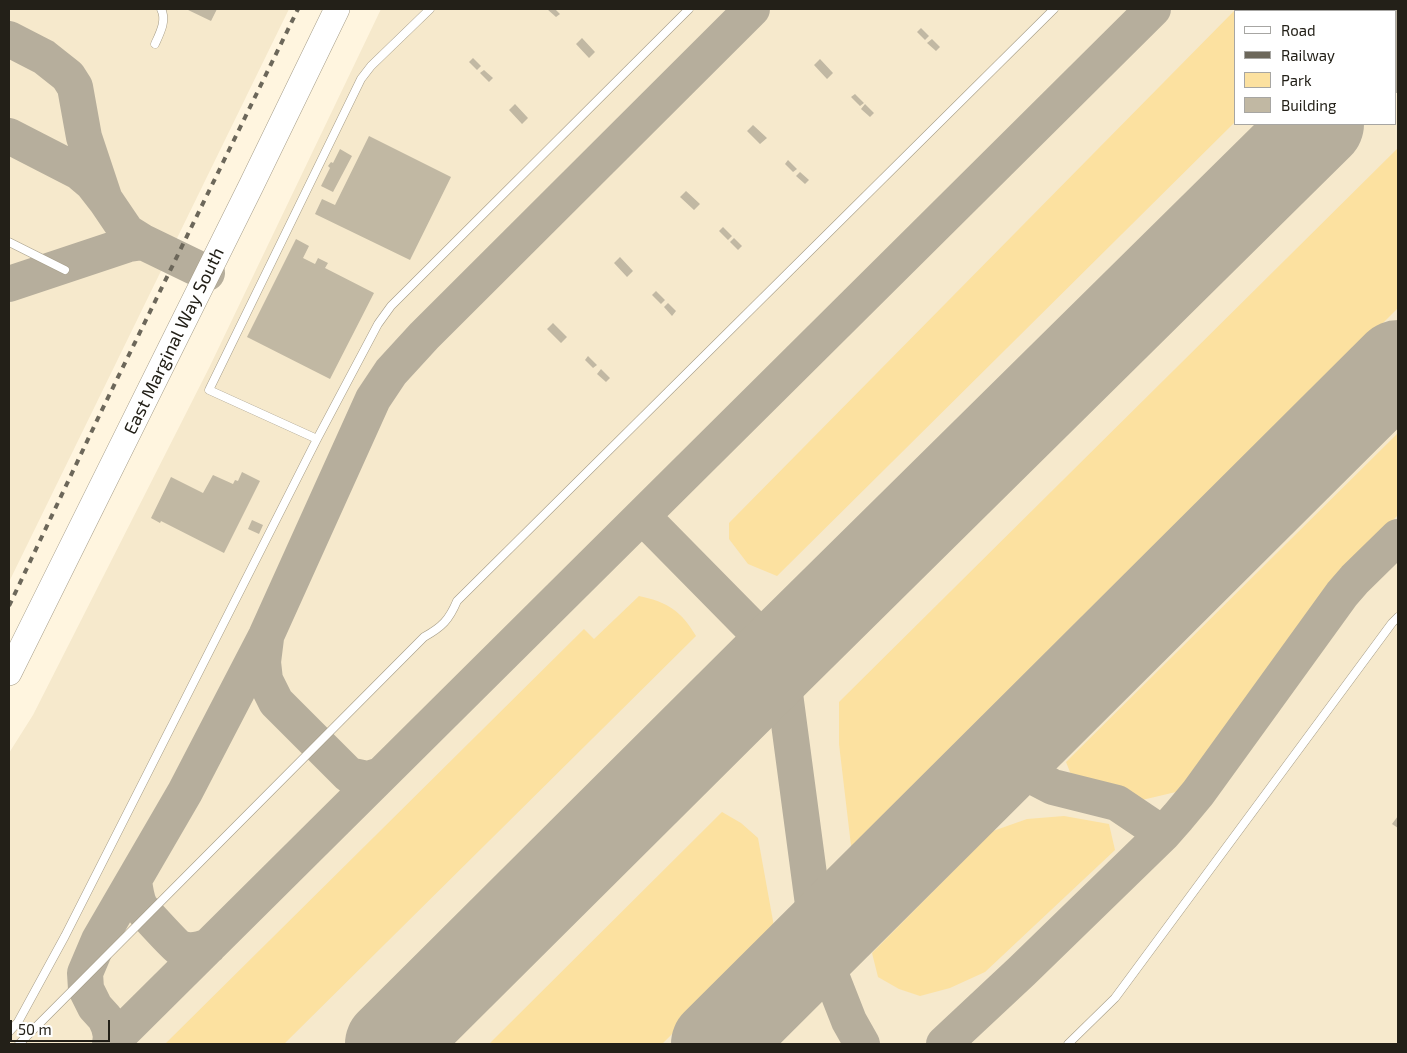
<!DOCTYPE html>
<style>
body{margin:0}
#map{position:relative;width:1407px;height:1053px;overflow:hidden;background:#fff5df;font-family:"Exo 2",sans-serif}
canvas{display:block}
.frame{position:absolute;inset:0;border:10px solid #232018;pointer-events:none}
.legend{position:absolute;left:1234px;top:10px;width:162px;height:115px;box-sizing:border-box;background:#fff;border:1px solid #a7a6a3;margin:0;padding:6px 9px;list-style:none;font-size:15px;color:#232018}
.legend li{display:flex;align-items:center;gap:10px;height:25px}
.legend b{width:25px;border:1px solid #a7a6a3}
.scale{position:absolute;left:10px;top:1020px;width:100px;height:22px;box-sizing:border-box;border:2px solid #232018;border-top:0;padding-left:6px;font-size:15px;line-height:18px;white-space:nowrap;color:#232018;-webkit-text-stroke:4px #fff;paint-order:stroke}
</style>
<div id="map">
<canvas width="1407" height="1053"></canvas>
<div class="frame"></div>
<ul class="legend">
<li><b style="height:6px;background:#fff"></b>Road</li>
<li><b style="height:6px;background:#6c675a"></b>Railway</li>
<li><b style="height:14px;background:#fce1a0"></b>Park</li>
<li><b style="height:14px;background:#c1b8a3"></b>Building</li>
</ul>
<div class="scale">50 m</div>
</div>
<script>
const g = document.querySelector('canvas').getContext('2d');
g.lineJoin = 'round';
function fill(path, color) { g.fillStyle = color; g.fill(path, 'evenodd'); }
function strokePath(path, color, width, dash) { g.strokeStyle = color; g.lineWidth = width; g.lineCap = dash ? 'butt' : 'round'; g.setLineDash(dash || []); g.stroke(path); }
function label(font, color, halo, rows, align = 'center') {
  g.font = font + ' "Exo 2",sans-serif'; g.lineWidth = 4.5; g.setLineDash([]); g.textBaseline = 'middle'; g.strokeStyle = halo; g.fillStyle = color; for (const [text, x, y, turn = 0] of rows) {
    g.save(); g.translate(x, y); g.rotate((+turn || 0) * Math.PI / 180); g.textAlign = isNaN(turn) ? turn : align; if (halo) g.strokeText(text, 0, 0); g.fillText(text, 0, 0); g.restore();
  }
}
fill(new Path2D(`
 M9,9H289L9,582Z
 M381,9H1398V1044H9V753L33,715L209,368ZM1236,11H1396V124H1236Z`), '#f6e9cc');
fill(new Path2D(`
 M1236,9H1334V11H1236V121L777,576L748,564L729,539V523Z
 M1398,148V308L852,854L839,744V702Z
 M1398,433V515L1335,578L1195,771L1176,792L1142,800L1091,786L1072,777L1066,762Z
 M639,596C668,602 681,611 696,636L284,1044H165L584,629L594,639Z
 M722,812L741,823L758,838L775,932L662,1044H489Z
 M1064,816L1109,824L1115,850L985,972L950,988L920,996L899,989L878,977L872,953L993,831L1027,819Z`), '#fce1a0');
strokePath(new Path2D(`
 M1370,9L1372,11
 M1396,35L1398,38
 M9,39L44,57L68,76L75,87L84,137L104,197
 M9,136L79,172L92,183L106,201L127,232L143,242
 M9,284L129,244L143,242L207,273
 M642,516L780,656L818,942L849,1021L862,1044
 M266,638L263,662L265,680L276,702L349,775L368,779L381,775
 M1001,760L1053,787L1117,803L1163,834
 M134,880C135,889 136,898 140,906C143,911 174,944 178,947C188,953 199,950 209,946
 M110,1044L1153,9
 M110,1044L111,1036L109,1027L105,1018L95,1007L86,989L85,973L99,940L185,792L266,636L373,399L391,372L424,336L752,9
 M944,1044L1022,971L1163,834L1178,817L1198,793L1342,594L1355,579L1398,537`), '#b6ae9c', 36);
strokePath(new Path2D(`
 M1396,48L1398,46
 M390,1044L780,656L1319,124
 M716,1044L1398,365`), '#b6ae9c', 90);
fill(new Path2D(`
 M186,9H217L211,21Z
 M547,9H555L560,14L556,17Z
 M921,28L929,36L925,40L917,32Z
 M582,38L595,52L589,58L576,44Z
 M932,39L940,47L936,51L927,43Z
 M473,58L481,66L477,70L469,62Z
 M820,59L833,73L827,79L814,65Z
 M484,70L493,78L489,82L480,73Z
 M855,94L864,103L860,106L851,97Z
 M515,104L528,118L522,124L509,110Z
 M865,104L874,113L870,117L861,109Z
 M753,125L767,138L760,144L747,131Z
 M369,136L451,177L410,260L315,214L322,199L335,205Z
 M340,149L352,156L333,192L321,186L330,168L328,166L331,162L333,163Z
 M788,160L797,169L793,172L785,164Z
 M800,172L809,180L805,184L796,176Z
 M686,191L700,204L694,210L680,197Z
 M723,227L732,236L728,240L719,231Z
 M734,238L742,246L738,250L730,242Z
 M296,239L309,246L303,258L315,264L318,258L328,263L325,268L374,293L330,379L247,337Z
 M620,257L633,271L627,277L614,263Z
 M656,291L665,300L661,304L652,295Z
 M668,303L676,311L672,316L664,307Z
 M553,323L567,337L561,343L547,329Z
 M588,356L597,365L593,368L585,360Z
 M601,369L610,378L606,382L597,374Z
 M242,472L260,481L224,553L161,521L160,523L151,518L171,477L203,493L213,475L233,484L235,480L238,481Z
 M252,520L263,525L259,534L248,529Z
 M1398,816V828L1392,824Z`), '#c1b8a3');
const lane = new Path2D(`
 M155,44C160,33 167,20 161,9
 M9,242L65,270
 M317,439L209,390L361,79L371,66L430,9
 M9,1032L18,1022L65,936L317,439L378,324L391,306L689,9
 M19,1044L424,637C442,627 449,620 457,601L1054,9
 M1068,1044L1115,998L1392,623L1398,617`);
const primary = new Path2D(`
 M9,673L251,186L337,9`);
strokePath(lane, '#a59c87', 9);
strokePath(primary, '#a59c87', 26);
strokePath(lane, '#fff', 8);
strokePath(primary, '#fff', 25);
strokePath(new Path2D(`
 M9,606L100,414L298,9`), '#6c675a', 4, [6, 6]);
label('18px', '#232018', '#fff', [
 ["East Marginal Way South",174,341,-64]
]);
</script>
